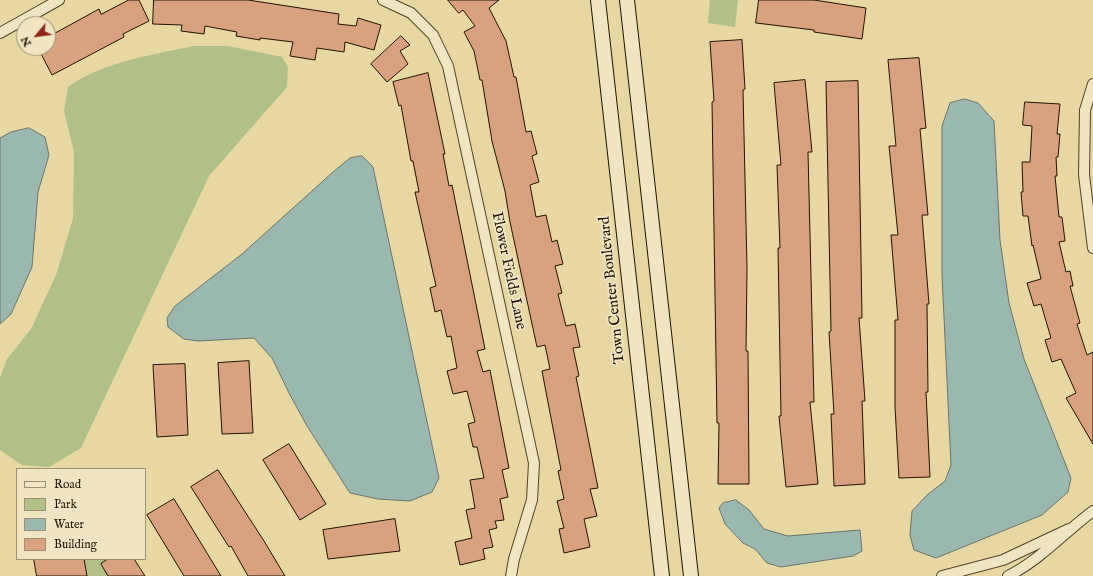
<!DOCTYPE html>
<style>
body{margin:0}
#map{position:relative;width:1093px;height:576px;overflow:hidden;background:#e6d7a3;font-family:"IM FELL English",serif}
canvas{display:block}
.legend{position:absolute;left:16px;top:468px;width:130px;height:92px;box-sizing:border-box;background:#efe5c3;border:1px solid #9d9175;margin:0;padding:5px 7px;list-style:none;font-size:12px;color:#231200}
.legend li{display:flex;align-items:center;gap:8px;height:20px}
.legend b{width:20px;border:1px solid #9d9175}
.north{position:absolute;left:16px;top:16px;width:40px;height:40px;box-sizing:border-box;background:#efe5c3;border:1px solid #9d9175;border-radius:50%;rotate:241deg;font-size:11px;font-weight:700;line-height:16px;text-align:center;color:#231200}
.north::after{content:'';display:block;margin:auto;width:14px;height:18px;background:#8f2418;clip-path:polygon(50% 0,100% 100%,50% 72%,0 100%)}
</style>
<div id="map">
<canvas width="1093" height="576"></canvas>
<ul class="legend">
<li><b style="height:5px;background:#efe5c3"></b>Road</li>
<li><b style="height:11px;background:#b1bf89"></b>Park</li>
<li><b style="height:11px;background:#9ab7b0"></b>Water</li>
<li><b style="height:11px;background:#d8a180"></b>Building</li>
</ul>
<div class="north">N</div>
</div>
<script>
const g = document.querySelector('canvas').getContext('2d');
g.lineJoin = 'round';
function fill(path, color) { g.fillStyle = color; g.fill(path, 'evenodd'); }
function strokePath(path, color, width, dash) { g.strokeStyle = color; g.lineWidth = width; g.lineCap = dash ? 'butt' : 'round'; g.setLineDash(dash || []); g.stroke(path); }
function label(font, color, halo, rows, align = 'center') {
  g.font = font + ' "IM FELL English",serif'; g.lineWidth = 3.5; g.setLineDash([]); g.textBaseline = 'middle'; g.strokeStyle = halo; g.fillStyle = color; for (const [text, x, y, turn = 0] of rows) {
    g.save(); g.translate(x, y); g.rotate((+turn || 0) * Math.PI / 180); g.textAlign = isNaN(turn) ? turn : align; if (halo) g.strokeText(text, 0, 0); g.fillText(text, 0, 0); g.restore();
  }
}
fill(new Path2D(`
 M710,0H738L735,27L708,23Z
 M193,46H228L282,57L288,67L287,87L209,176L81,448L49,467L22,465L0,450V378L7,359L31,329L56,275L73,219L74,152L64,111L68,87C102,62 153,55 193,46Z
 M62,559H116L126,576H49Z`), '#b1bf89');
const water = new Path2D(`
 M965,99L978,103L994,121L1000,240L1009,303L1024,359L1071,478L1068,492L1042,515L936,558L914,550L910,535L912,511L927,495L945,481L951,465L942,275V126L950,103Z
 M29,128L45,137L49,155L38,192L32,267L11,314L0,324V138L11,132Z
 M362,156L373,167L439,478L432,492L410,501L378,499L350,493L307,426L289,393L272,358L254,338L198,341L184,339L168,327L167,318L175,306L242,254L333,172L350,158Z
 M736,500L749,510L764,529L788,536L860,530L862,551L853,556L781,567L767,563L755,549L743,543L725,524L719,508L723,503Z`);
fill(water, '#9ab7b0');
strokePath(water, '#6a756a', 1);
const building = new Path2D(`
 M129,0H139L149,21L123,34L124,37L52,75L38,48H48V37L99,9L101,14Z
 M154,0H248L339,14L338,24L356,26L358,18L381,25L374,50L345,42L344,52L317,48L315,60L290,56L293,42L260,38V40L236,36L237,32L205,26L204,34L181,31L182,25L153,24Z
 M448,0H499L489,8L506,41L514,77H516L526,132L531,131L537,154L532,156L539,182L530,185L536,217L546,215L552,242L557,240L563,264L555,266L562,293L558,294L566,326L575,324L580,347L573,348L579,376L576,377L598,488L590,489L597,516L584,519L590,547L564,553L559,529L564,528L557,501L564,499L558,471L561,470L542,371L550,369L545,345L537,347L510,222L505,191L492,141L482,80H480L474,51L464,32L475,26L463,10L459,13Z
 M759,0H814L866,8L862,39L814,32V30L756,23Z
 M401,36L410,45L400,51L408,64L387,82L371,64Z
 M742,40L745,89L743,90L747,268L746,351H748L749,484H718L719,423H717L712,102L714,101L710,42Z
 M919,58L926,128L920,129L928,215H922L929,304H927L928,392H926L930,477L899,478L895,407V320H898L891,235H898L889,146H896L888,60Z
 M428,73L445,154H443L449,186L452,185L485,349L477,351L483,372L490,370L509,468L502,470L508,497L500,499L504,520L495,521L497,528L489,530L493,547L483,549L485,559L460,565L455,542L472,538L466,510L475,508L470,480L484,478L477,447H473L468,424L475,422L467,391L453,394L447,371L457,368L451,336L447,337L441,310L435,312L430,288L436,286L415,192H419L413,161H411L401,105L399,106L393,82Z
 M805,80L812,152H808L814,402H810L818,484L786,487L779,416H781L778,248H780L777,165H781L774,83Z
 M858,81L862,318H859L865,401H862L865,484L834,486L831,414H834L829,332L831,331L826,82Z
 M1025,102L1060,104L1057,134H1060L1058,157H1056L1057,176H1055L1059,217H1062L1065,241L1059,242L1066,272L1070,271L1073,286H1070L1080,323L1077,324L1087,355L1093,352V444L1066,398L1076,393L1061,359L1052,362L1045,340L1051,338L1041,304L1034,306L1027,283L1041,279L1033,245L1032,246L1028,216H1023L1021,192H1023L1022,162H1030L1032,126L1023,125Z
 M249,361L253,433L222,434L218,363Z
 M185,364L188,435L157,437L153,365Z
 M289,444L326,504L300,520L263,460Z
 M218,470L264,541L285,576H248L231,546L229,547L191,487Z
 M174,499L221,576H184L147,515Z
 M395,519L400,551L328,559L323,530Z
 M34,559H84L87,576H37Z
 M108,559H134L145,576H108L101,564Z`);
fill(building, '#d8a180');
strokePath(building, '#231200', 1);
const minor = new Path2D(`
 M383,0L411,13L433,35L448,66L534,463L532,500L514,559L511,576
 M0,33L59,0
 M1093,84L1085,110L1084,175L1093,248
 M942,576L1003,560L1069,529
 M1008,576C1040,560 1065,532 1093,511`);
const secondary = new Path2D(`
 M598,0L662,576
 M627,0L691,576`);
strokePath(minor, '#544329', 12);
strokePath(secondary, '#231200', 16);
strokePath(minor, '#efe5c3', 10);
strokePath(secondary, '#efe5c3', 14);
label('15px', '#231200', '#efe5c3', [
 ["Flower Fields Lane",508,271,78],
 ["Town Center Boulevard",613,290,-96]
]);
</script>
